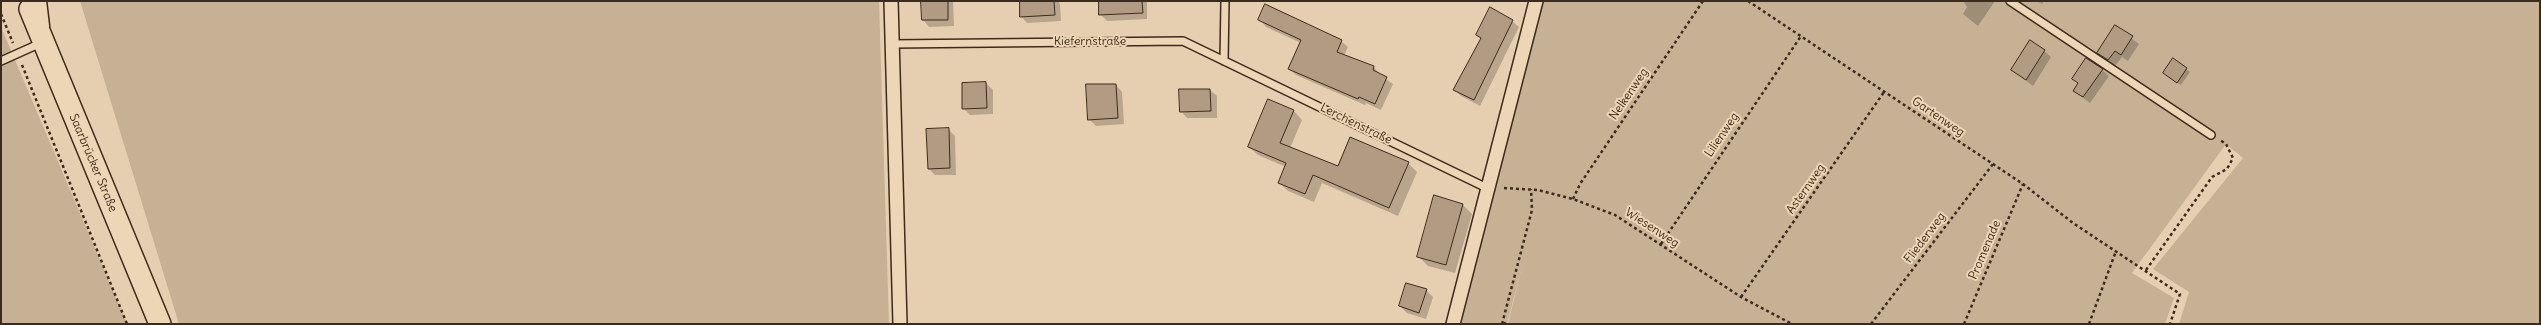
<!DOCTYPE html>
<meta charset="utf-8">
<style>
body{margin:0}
#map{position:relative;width:2541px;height:325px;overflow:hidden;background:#e6cfb0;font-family:Delius,sans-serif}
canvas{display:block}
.frame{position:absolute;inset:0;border:2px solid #3b2a1e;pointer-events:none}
</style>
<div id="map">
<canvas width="2541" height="325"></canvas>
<div class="frame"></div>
</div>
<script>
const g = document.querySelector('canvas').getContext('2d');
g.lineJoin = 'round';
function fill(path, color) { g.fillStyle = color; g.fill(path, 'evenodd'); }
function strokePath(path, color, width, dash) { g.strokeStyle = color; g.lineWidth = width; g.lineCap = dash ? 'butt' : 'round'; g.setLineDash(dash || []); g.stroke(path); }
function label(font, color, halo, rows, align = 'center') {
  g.font = font + ' Delius,sans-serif'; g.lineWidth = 4; g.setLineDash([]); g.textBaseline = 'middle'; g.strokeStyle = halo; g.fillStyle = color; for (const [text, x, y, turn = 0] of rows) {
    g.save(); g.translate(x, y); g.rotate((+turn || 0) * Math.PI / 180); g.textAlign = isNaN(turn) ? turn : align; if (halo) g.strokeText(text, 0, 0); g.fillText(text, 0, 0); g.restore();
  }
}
fill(new Path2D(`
 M80,1H879L889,324H179Z
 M1543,1H2540V324H2179L2189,292L2153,269L2243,158L2226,144L2132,273L2174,298L2165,324H1508L1523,262L1507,324H1460Z
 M1,27L127,324H1Z`), '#c6b195');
fill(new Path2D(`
 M922,1H953L954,26L929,27L923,20Z
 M1021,1H1058L1060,4L1061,21L1027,23L1021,16Z
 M1100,1H1147V19L1107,21L1100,14Z
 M1963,1H1995L1978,26L1963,14L1967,7Z
 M2037,1H2044L2042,4Z
 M1260,20L1341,41L1348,47L1344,56L1374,67L1380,75L1393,84L1381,110L1366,103L1365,105L1296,75L1289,69L1301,43L1266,27Z
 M1512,21L1519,27L1480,106L1461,96L1455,90L1481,39L1477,35Z
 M2115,26L2139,44L2128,61L2122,57L2115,66L2098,53Z
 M2044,51L2051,57L2033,86L2012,70Z
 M2186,69L2190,72L2181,85L2167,76Z
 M2102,70L2109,76L2090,103L2074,91Z
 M986,83L993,90V114L970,115L963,108Z
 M1116,85L1122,92L1124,124L1096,126L1089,119Z
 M1210,90L1217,96V118H1187L1181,111Z
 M1269,100L1294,111L1302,120L1290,148L1338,167L1408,163L1417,172L1398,216L1322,183L1314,202L1288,191L1279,182L1286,167L1258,155L1249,147Z
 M948,129L955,136L956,175H935L929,169Z
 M1462,204L1472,214L1455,273L1428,266L1418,256Z
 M1426,290L1433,297L1426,319L1407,313L1400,306Z`), '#0003');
const building = new Path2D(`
 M921,1H948V20H922Z
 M1020,1H1054L1055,15L1020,17Z
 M1099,1H1142L1143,13L1099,15Z
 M1265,4L1342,40L1337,52L1374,66L1373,70L1387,77L1375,104L1359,97L1358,99L1288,69L1301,40L1258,20Z
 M1490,7L1513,20L1474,100L1453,90L1481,38L1476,35Z
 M2115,25L2133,36L2121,55L2115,51L2108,60L2097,53Z
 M2030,40L2045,50L2026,80L2011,70Z
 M2086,58L2103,69L2083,97L2073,91L2078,83L2072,79Z
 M2173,58L2187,68L2177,83L2163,73Z
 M986,82L987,108L962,109V83Z
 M1086,84H1116L1118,118L1088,120Z
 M1179,89H1210L1211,111L1180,112Z
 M1268,99L1294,110L1280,143L1338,166L1350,137L1409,162L1389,208L1313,175L1305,194L1278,183L1286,163L1248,147Z
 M949,128L950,168L928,169L926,129Z
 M1434,195L1463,204L1446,265L1417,257Z
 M1406,283L1427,289L1419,313L1399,306Z`);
fill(building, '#b19c83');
strokePath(building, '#3b2a1e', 1);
const lane = new Path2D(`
 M2010,1L2211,135
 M892,44L1183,41L1487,188
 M1,61L41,43
 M1224,61L1225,1`);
const street = new Path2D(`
 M891,1L900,324
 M1453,324L1536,1`);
const primary = new Path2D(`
 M30,9L160,324`);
const highway = new Path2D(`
 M35,1L38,26`);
strokePath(lane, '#3b2a1e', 10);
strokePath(street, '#3b2a1e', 16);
strokePath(primary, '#3b2a1e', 24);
strokePath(highway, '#3b2a1e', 25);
strokePath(new Path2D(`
 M1748,1L2023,184L2073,223L2180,294L2170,324
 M1,14L13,43
 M22,65L127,324
 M1504,188L1538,190L1573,199L1615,215L1741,297L1792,324
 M1573,199L1580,184L1703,1
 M1661,244L1801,36
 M2146,270L2212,177L2227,169L2233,158L2226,144L2220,140
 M1741,297L1884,92
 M1503,323L1509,324
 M1502,324L1532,210L1531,189
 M1871,324L1993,164
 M1964,324L2023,184
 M2089,324L2116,251`), '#3b2a1e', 2.5, [3, 3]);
strokePath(lane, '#edd6b6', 7);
strokePath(street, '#edd6b6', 13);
strokePath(primary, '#edd6b6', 21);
strokePath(highway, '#edd6b6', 22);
label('12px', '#3b2a1e', '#edd6b6', [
 ["Kiefernstraße",1090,42],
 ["Nelkenweg",1629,94,-56],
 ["Gartenweg",1938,117,34],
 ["Lerchenstraße",1356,124,26],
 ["Lilienweg",1722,135,-56],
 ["Saarbrücker Straße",93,163,67],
 ["Asternweg",1806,189,-55],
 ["Wiesenweg",1652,228,33],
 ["Fliederweg",1925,238,-53],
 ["Promenade",1985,250,-67]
]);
</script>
